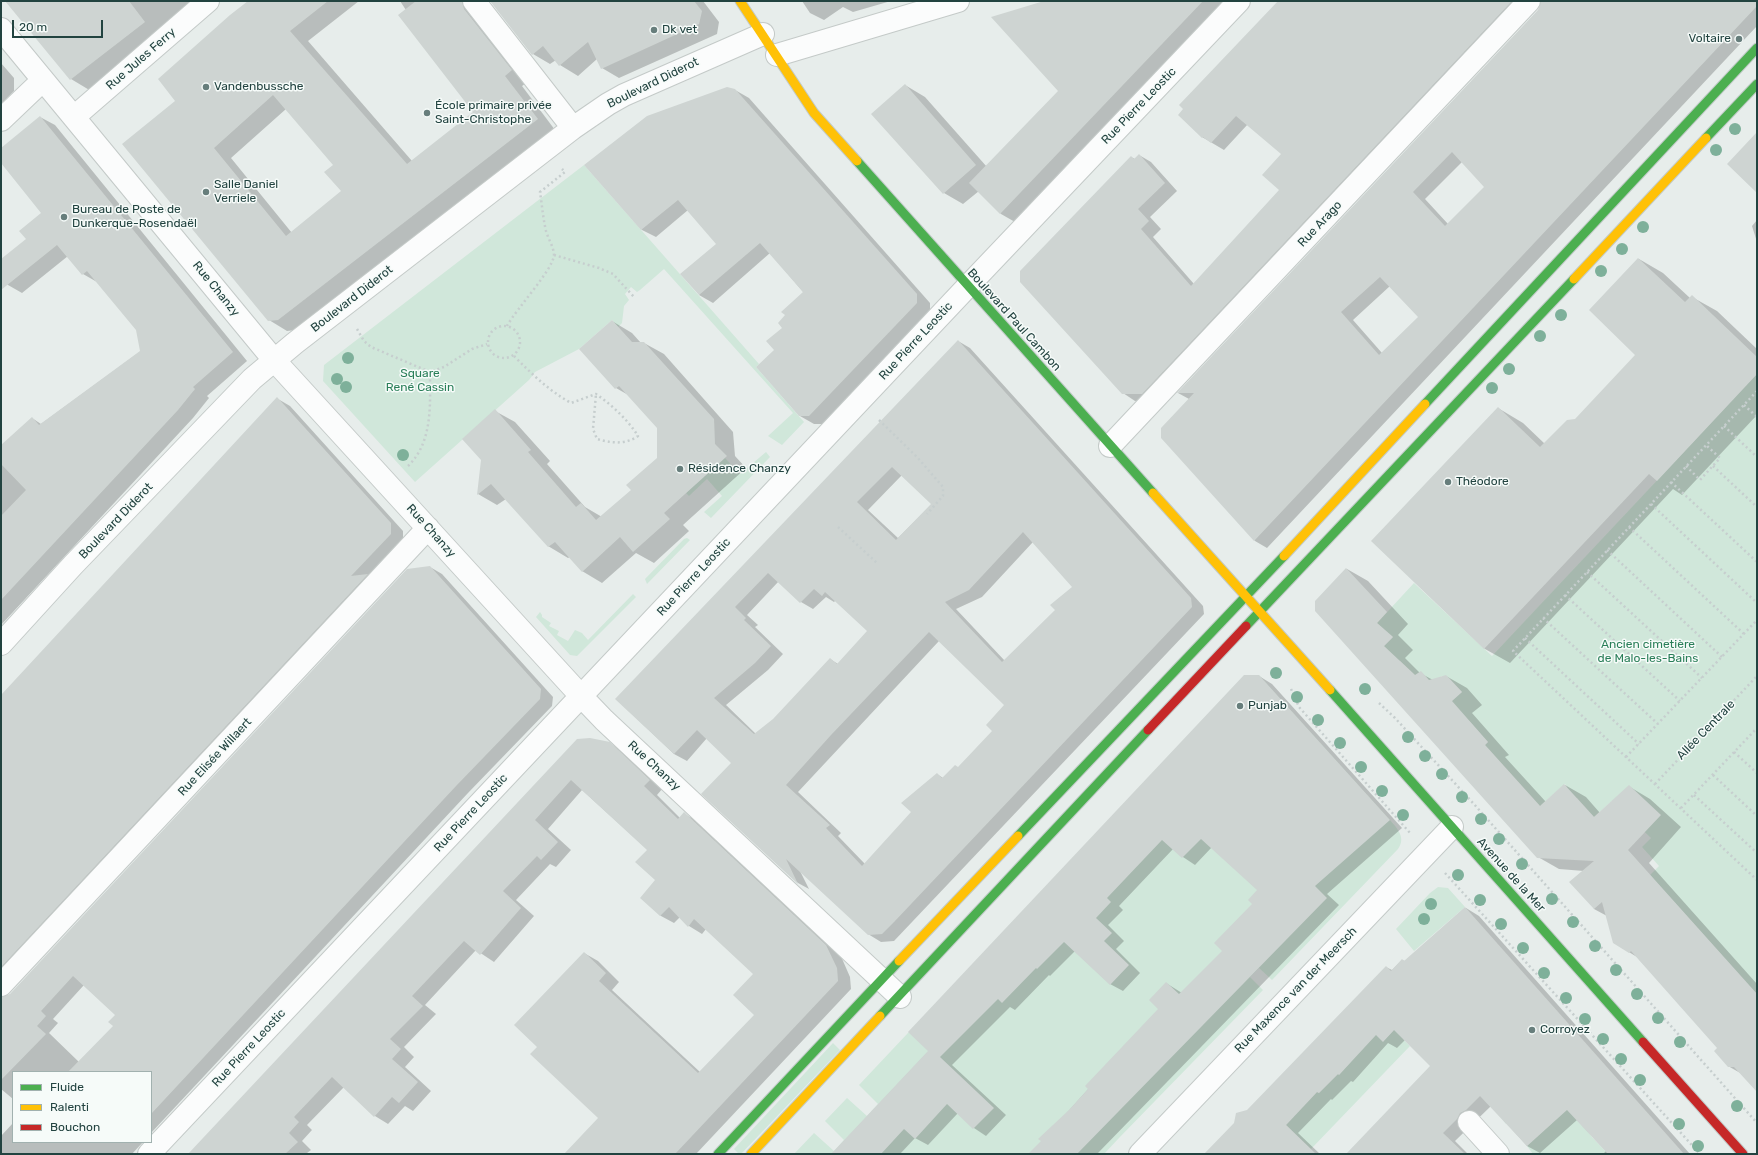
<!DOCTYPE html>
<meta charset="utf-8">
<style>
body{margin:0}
#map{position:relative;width:1758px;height:1155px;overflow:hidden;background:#e7edeb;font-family:Rubik,sans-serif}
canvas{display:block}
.frame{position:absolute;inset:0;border:2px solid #224340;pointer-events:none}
.legend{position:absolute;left:12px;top:1071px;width:140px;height:72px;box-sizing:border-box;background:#f6fbf9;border:1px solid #a1b1af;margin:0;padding:5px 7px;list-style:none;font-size:12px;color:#224340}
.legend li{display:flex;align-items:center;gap:8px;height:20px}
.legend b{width:20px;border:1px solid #a1b1af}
.scale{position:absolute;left:12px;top:20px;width:91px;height:18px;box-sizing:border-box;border:2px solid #224340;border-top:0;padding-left:5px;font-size:12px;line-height:14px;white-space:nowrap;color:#224340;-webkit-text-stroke:3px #f6fbf9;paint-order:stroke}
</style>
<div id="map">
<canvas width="1758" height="1155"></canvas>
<div class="frame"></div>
<ul class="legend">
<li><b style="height:5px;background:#4caf50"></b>Fluide</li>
<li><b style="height:5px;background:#ffc107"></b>Ralenti</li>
<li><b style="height:5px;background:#c62828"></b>Bouchon</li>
</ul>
<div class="scale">20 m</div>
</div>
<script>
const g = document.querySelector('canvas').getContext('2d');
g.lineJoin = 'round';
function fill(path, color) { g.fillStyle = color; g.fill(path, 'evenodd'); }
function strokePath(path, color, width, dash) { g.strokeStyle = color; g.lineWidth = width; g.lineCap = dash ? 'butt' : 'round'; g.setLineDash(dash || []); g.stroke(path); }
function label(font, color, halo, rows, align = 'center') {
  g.font = font + ' Rubik,sans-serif'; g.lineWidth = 3; g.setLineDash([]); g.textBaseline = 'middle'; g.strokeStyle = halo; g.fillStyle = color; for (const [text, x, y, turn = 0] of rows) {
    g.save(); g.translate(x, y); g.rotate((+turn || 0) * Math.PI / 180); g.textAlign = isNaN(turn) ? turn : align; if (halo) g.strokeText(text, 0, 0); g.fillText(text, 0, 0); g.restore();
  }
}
fill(new Path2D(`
 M584,165L759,364L756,367L804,422L782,445L768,436L793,413L664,269L640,290L637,292L631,287L625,294L629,300L624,306L622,323L618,327L612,320L579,349L535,372L529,380L415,482L323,381L324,365Z
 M1757,374V994L1650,875L1659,866L1642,847L1651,838L1612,801L1594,817L1577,798L1545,826L1567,787L1565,784L1540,806L1485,745L1488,742L1470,722L1448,704L1462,692L1449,678L1442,676L1431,682L1415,675L1400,661L1391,670L1375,655L1393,637L1377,623L1414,583L1492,656Z
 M766,452L770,457L711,518L704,512L722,496L707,479L689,496L686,493L725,458L740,474Z
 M687,538L690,540L647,584L645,579L684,539Z
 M633,594L636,597L577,656L570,655L536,617L540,612L542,615V617L551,623L549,626L559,631L557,635L568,641L575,630L582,633L588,640Z
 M1259,675L1390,820C1398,829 1406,838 1398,849L1272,980L1259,968L1250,977L1263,990L1119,1138L1104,1154H794L814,1133L834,1151L844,1140L825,1121L847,1098L867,1116L878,1104L859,1085L1163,762Z
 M1438,887L1448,888L1465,907L1414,951L1396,929L1430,893Z
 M1402,1022L1411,1030L1403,1039L1410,1046L1311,1149L1286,1125L1317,1092L1319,1093L1338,1074L1339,1075L1375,1033L1383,1041Z
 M833,1043L840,1050L741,1154H739L734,1149Z
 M1540,1060L1592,1137L1608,1154H1533L1527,1146L1552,1123L1532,1101L1506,1124L1487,1101Z`), '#d0e7da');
fill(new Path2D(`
 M7,1H203L91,91L71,79Z
 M249,1H359L308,41L412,161L474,113L400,1H484L529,81L522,86L555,130L296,330L287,331L269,320L177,101ZM286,109L334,165L342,191L292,233L231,158Z
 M491,1H703L719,22L717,34L619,78L602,68L597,59L578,76L560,65L556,60L550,64L533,54Z
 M802,1H891L853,12L843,7L824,20L810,13Z
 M1047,1H1224L1015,222L1001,214L979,191L963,204L944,193L905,85L925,97L987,167L1059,91Z
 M1279,1H1531L1155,400L1135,401L1123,393L1131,157L1135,159L1139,155L1151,162L1177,191L1150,217L1161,229L1153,237L1194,284L1280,190L1283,154L1248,124L1224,150L1202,137Z
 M1542,1H1757V26L1267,548L1255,541L1162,437L1189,399L1178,393L1539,10ZM1462,162L1486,187L1448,224L1425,199ZM1390,286L1419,317L1382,353L1353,320Z
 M1,63L14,78V91L1,104Z
 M735,90L749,98L930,303V311L823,424H814L800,416L776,350L786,315L804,293L770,253L713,303L699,295L717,244L688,210L656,237L642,230L585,165Z
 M40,117L55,125L247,361L207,396L209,398L193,418L1,625V446L32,418L41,424L141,351L137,330L97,282L83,274L68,256L22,293L8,285L1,277V260L27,239L42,213L1,161V149Z
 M1757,220V242L1752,226Z
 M1639,259L1663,273L1690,298L1692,297L1717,311L1757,349V415L1682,495L1673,489L1510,663L1485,649L1373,541L1498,408L1523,423L1545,444L1575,420L1637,355Z
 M612,321L632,333L641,343H644L664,354L733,432L735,456L746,468L683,525L689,531L654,563L636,553L602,583L582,571L570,557L568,558L548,546L506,499L497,505L478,494L495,411L515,422L550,461L547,464L585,507L602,517L632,490L658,458V428L630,396L616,388Z
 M958,341L970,348L1203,606L1204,614L894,941L881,942L868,934L800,871L809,889L798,883L703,794L732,763L707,738L687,761L674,754L616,699ZM902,475L932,504L898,538L868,510ZM1033,542L1073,587L1056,610L1005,661L956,609L982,597ZM779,581L801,602L813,609L826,597L834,602L836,600L869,631L838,664L830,659L773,720L756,734L726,705L768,670L783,654L755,627L758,625L747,615ZM939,641L1006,705L994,731L959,768L943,778L937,774L912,812L865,864L838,836L841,833L798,792Z
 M278,399L290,406L403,531V541L1,989V696Z
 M430,567L442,574L553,697L552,706L468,793L151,1133V1072H13V1099L1,1089V994L2,998L11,994ZM84,985L116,1015L114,1026L79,1062L49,1033L58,1023L53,1019Z
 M1347,569L1368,581L1408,624L1398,635L1413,650L1405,658L1420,673L1433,680L1446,676L1467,688L1482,705L1472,713L1509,755L1505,757L1546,802L1565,785L1586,797L1600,813L1630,787L1650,799L1681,827L1649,863L1757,984V1091L1742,1074L1728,1066L1719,1048L1637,957L1614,943L1607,916L1594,909L1584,871L1559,869L1538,857L1316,601Z
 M1259,676L1272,684L1402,828L1327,894L1339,905L1098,1153L1099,1154H1030L1160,1009L1166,983L1182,993L1224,950L1253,904L1258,890L1212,847L1195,865L1183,857L1173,849L1119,906L1123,910L1108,925L1124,941L1116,949L1140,973L1123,991L1110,984L1075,951L1050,976L1049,975L1015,1010L1010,1007L952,1065L1006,1115L986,1136L974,1128L958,1113L928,1145L915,1138L900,1154H832L929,1051Z
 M577,740L609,743L624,752L663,788L657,795L680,818L684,814L698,821L840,954L850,977L851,989L696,1154H565L600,1118L538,1047L584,953L598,961L619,982L612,990L700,1072L755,1015L754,973L706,929L702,934L689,926L680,917L674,923L661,916L642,898L657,880L648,850L582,790L548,829L571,850L556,867L550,864L516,900L534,916L494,962L476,950L425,1005L436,1014L404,1047L414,1057L405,1067L431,1091L413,1111L405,1106L388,1124L375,1116L344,1087L307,1125L312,1130L302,1141L311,1150L307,1153L308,1154H190Z
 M1466,908L1479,916L1690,1154H1603L1606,1151L1577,1120L1540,1153L1527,1146L1491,1106L1455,1141L1468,1154H1347L1431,1066L1405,1040L1397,1048L1388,1043L1353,1082L1351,1081L1332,1100L1331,1099L1298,1133L1320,1154H1206L1386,967L1392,970L1402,960L1405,961Z
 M13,1123V1142H143L132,1154H1V1136Z`), '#0003');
fill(new Path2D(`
 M5,1H129L145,22L70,80Z
 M248,1H328L290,31L407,164L473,112L398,15L416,1H462L464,9L512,70L505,76L538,119L278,320L268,321L122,144L175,101L158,79L230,15ZM273,95L333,165L324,172L341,191L286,236L214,148Z
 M490,1H694L702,11L699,24L601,69L588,42L559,66L543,46L532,55Z
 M1044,1H1203L1000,214L969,183L1058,91L991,17Z
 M1278,1H1512L1142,394H1122L1020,282V271L1131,156L1134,159L1139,154L1165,183L1138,209L1149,221L1141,229L1191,286L1279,190L1262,175L1281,154L1236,116L1211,143L1203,137L1202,138L1178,115L1183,109L1179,105Z
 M1541,1H1757V6L1254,541L1161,438V428L1194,393H1177L1538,10ZM1452,152L1484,187L1445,226L1413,192ZM1380,277L1418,317L1379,355L1341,312Z
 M905,84L976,165L943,194L871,114Z
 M727,87L735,89L917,294V303L809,416H799L756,367L774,350L766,341L782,328L778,323L785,315L781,312L803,292L760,243L699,295L680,274L716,244L678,200L641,230L584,165L647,116Z
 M40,116L233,352L193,387L195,389L178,410L1,600V516L26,490L1,464V445L32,417L39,425L140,351L136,330L87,271L82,275L57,245L1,290V259L26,239L19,231L41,213L1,163V148Z
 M1757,132V193L1727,164Z
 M1638,258L1685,302L1692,295L1757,357V374L1657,481L1649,474L1484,649L1371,541L1498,407L1540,447L1567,420L1575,419L1635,355L1589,310Z
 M612,320L632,342H644L714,419L715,444L727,456L664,513L670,519L633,552L620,537L582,572L555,542L548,547L491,484L477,495L481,460L462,439L495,409L531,450L528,452L576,507L581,503L596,520L631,490L626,485L657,458V428L619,386L615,389L579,349Z
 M958,340L1191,598L1192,607L894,922L882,934L868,935L786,859L798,884L701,794L731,763L697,730L674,754L615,699ZM892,467L931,504L896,540L857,502ZM1023,532L1072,587L1050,605L1055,610L1002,662L945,602L969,590ZM768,573L800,603L814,589L822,596L825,592L867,631L837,664L830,658L773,719L754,734L714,698L755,663L771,646L744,620L746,618L735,607ZM929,632L1004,705L986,725L992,731L958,767L955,765L942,778L937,773L901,803L911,812L862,866L826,828L830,825L786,785L831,735Z
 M277,397L391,523V534L351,576L368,574L1,967V695Z
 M430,566L541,689L540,699L456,786L151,1114V1072H68L113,1026L108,1022L115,1015L73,976L41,1011L46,1016L37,1026L46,1034L1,1080V997L10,994L407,569Z
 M1346,568L1387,612L1377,623L1393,637L1384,646L1415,675L1421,671L1429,680L1446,675L1462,692L1452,701L1488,742L1485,745L1540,806L1564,784L1594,817L1629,785L1661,815L1628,850L1757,994V1092L1734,1067H1728L1714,1051L1717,1048L1631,951L1629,953L1613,943L1602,902L1594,909L1569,882L1594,861L1537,858L1315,611V601Z
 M1244,675H1259L1390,820L1315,886L1327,898L1077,1154H1028L1041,1141L1038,1139L1069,1110L1088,1089L1085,1086L1158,1009L1149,1000L1166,982L1179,994L1222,951L1214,943L1252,904L1248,900L1257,890L1201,839L1182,858L1162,840L1107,898L1111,902L1096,918L1112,933L1104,941L1129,965L1110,985L1064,942L1037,969L1036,968L1002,1003L998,999L940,1057L994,1108L973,1129L947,1104L915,1139L904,1129L881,1154H831L928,1051L908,1032Z
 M590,738L610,742L650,780L644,786L678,819L684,812L826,945L837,968L838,981L675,1154H564L598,1118L530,1054L537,1047L514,1025L584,952L606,973L599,981L698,1073L754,1015L733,995L753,974L694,919L688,927L669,907L660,916L640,898L655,880L635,862L647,850L571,780L535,820L558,842L541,860L537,856L503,891L521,908L480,955L464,941L412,996L423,1006L390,1039L401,1049L392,1059L418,1082L399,1103L392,1097L374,1117L332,1077L294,1117L299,1122L289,1133L298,1142L285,1154H188L577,739Z
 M1465,907L1684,1154H1608L1567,1110L1527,1146L1480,1096L1466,1110L1460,1113L1457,1119L1443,1133L1465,1154H1346L1430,1066L1394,1030L1383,1042L1376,1035L1339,1075L1338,1074L1319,1093L1317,1092L1286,1125L1316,1154H1204L1234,1123L1236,1113L1247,1110L1386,966L1391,971L1402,959L1404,961Z`), '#ced4d2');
const street = new Path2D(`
 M474,1L573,128
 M1,29L274,360L581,696L604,720L900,997
 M777,55L958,1
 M74,117L208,1
 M1,120L43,80
 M1110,446L1529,1
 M1,644L73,565L252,379L295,343L573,128L608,104L624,95L763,34
 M1,985L428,528
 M1469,1122L1498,1154
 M149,1154L968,286L1239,1
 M1140,1154L1452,827`);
const fast = new Path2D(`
 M1706,138L1757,84
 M857,161L1153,493
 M1425,404L1757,48
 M1246,626L1574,279
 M1330,690L1643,1042
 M1018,836L1284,556
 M880,1016L1148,730
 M718,1154L899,961`);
const slow = new Path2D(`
 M740,1L814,113L857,161
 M1574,279L1706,138
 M1153,493L1330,690
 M1284,556L1425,404
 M899,961L1018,836
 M751,1154L880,1016`);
const jam = new Path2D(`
 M1148,730L1246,626
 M1643,1042L1743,1154`);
strokePath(street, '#c4cac8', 24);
strokePath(fast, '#c2cbc9', 11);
strokePath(slow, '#c2cbc9', 11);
strokePath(jam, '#c2cbc9', 11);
strokePath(new Path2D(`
 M554,255L599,268L613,274L634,297
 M488 342a16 16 0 1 1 32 0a16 16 0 1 1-32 0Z
 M507,326C516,309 553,270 554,255C554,248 548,238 546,231C543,218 542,205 540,192L565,172L562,169
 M357,329L364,341L371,347L430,372L444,367L472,349L487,344
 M514,356C532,374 548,390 571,403L596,394C612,405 628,420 638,436C626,445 610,443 597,439L593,429L596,394
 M1757,391L1513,651L1757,880
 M1744,405L1757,417
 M879,420L917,457L943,487V496L927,514
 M1724,426L1757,457
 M408,466C433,442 430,405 430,372
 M1686,466L1700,480L1720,458L1706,445
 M1713,466L1757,507
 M1671,482L1757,562
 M1651,504L1757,603
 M838,527L877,563
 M1629,527L1744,634
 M1607,550L1722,657
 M1587,572L1702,678
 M1565,595L1680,701
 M1543,618L1658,724
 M1525,638L1639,744
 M1291,689L1299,707L1410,833
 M1379,703L1395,718L1473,803L1757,1123
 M1734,752L1757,773
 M1626,757L1757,620
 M1713,775L1757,816
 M1655,784L1757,676
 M1694,795L1757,853
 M1681,808L1757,728
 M1445,873L1700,1154`), '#c6cece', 2.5, [2, 3]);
strokePath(street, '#fbfcfc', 22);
strokePath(fast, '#4caf50', 9);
strokePath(slow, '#ffc107', 9);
strokePath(jam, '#c62828', 9);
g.fillStyle = '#7eb09a';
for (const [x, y] of [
 [1735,129],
 [1716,150],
 [1643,227],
 [1622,249],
 [1601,271],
 [1561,315],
 [1540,336],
 [348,358],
 [1509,369],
 [337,379],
 [346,387],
 [1492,388],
 [403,455],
 [1276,673],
 [1365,689],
 [1297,697],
 [1318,720],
 [1408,737],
 [1340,743],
 [1425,756],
 [1361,767],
 [1442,774],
 [1382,791],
 [1462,797],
 [1403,815],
 [1481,819],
 [1499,839],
 [1522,864],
 [1458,875],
 [1552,899],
 [1480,900],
 [1431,904],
 [1424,919],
 [1573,922],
 [1501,924],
 [1595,946],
 [1523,948],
 [1616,970],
 [1544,973],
 [1637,994],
 [1566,998],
 [1658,1018],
 [1585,1019],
 [1603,1039],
 [1680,1042],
 [1621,1059],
 [1640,1080],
 [1737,1106],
 [1679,1124],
 [1698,1146]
]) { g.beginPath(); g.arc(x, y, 6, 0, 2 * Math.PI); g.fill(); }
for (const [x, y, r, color] of [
 [654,30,4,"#677e7c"],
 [1739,39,4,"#677e7c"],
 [206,87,4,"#677e7c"],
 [427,113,4,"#677e7c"],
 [206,192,4,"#677e7c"],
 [64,217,4,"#677e7c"],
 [680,469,4,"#677e7c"],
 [1448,482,4,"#677e7c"],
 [1240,706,4,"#677e7c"],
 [1532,1030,4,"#677e7c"]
]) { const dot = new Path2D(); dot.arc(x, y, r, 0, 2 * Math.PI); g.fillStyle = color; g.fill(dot); strokePath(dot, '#f6fbf9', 1.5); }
label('12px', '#224340', '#f6fbf9', [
 ["Dk vet",662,30],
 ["Voltaire",1731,39,"right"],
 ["Vandenbussche",214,87],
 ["École primaire privée",435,106],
 ["Saint-Christophe",435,120],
 ["Salle Daniel",214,185],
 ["Verriele",214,199],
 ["Bureau de Poste de",72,210],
 ["Dunkerque-Rosendaël",72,224],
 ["Résidence Chanzy",688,469],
 ["Théodore",1456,482],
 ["Punjab",1248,706],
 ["Corroyez",1540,1030]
], 'left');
label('12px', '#224340', '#f6fbf9', [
 ["Rue Jules Ferry",141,59,-41],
 ["Boulevard Diderot",653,83,-26],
 ["Rue Pierre Leostic",1139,106,-46],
 ["Rue Arago",1320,224,-47],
 ["Rue Chanzy",216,289,51],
 ["Boulevard Diderot",352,299,-38],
 ["Boulevard Paul Cambon",1014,320,48],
 ["Rue Pierre Leostic",916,341,-47],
 ["Boulevard Diderot",116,521,-46],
 ["Rue Chanzy",431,531,48],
 ["Rue Pierre Leostic",694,577,-47],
 ["Allée Centrale",1706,730,-46],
 ["Rue Elisée Willaert",215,757,-47],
 ["Rue Chanzy",654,766,43],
 ["Rue Pierre Leostic",471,813,-47],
 ["Avenue de la Mer",1511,875,48],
 ["Rue Maxence van der Meersch",1296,990,-46],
 ["Rue Pierre Leostic",249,1048,-47]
]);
label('12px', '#297e58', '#f6fbf9', [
 ["Square",420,374],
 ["René Cassin",420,388],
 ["Ancien cimetière",1648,645],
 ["de Malo-les-Bains",1648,659]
]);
</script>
